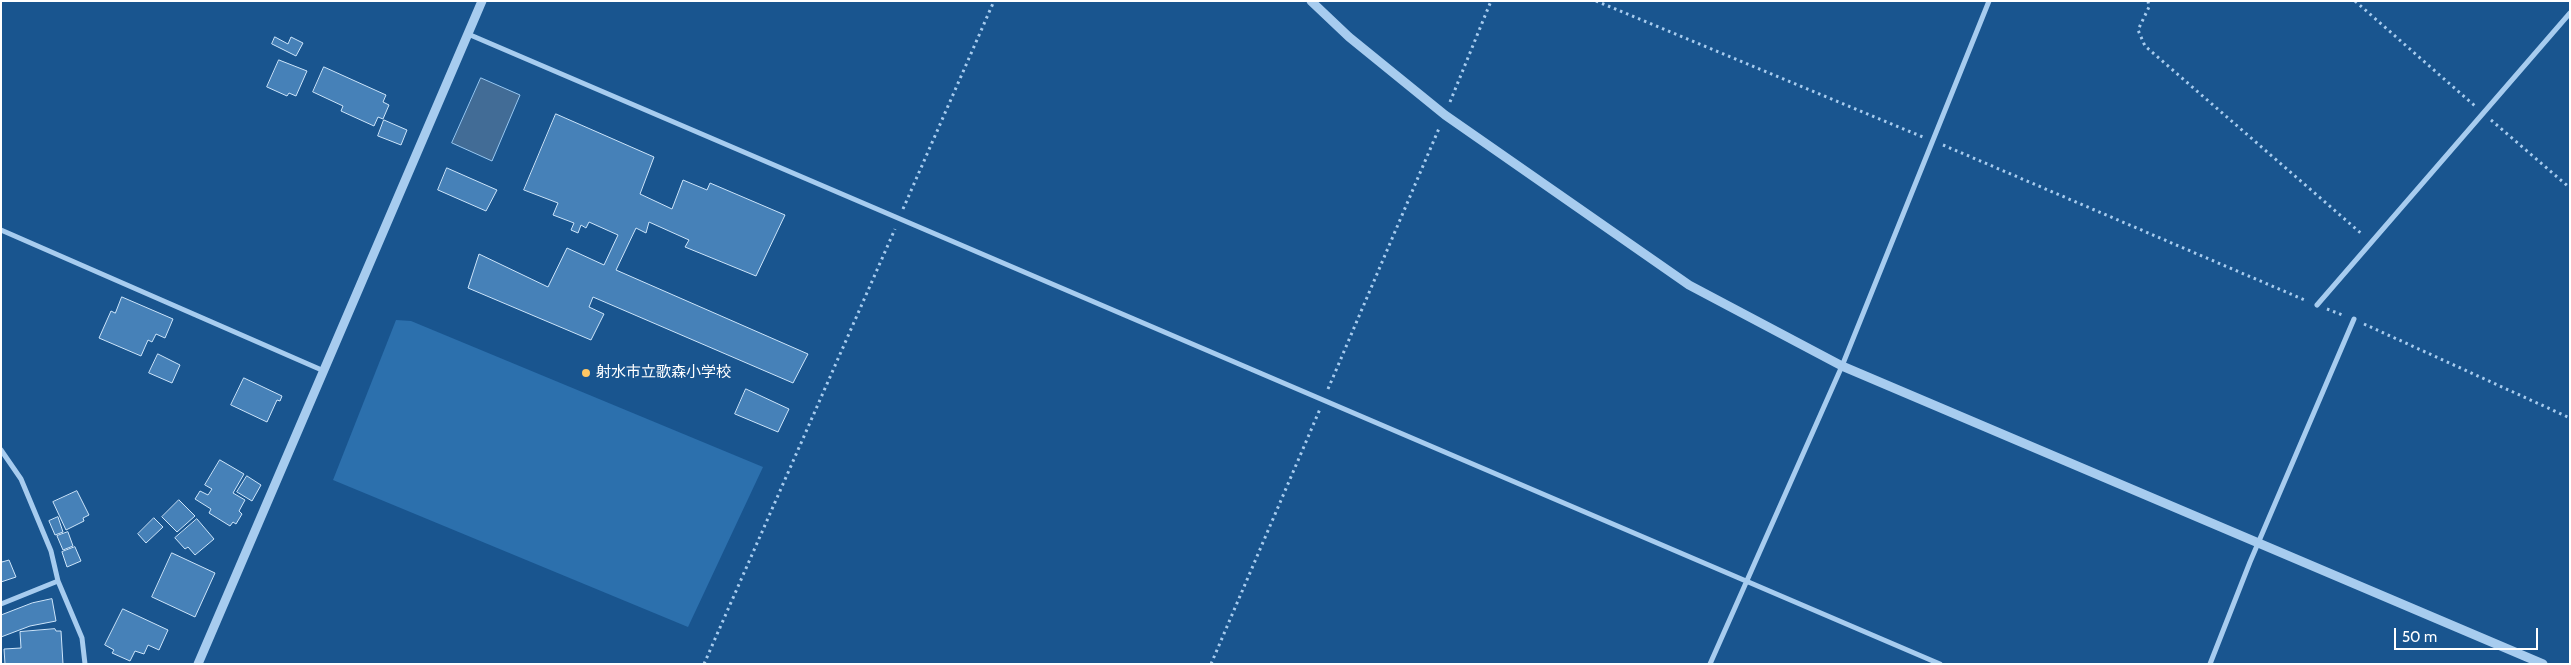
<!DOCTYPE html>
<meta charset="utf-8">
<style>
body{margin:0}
#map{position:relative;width:2571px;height:665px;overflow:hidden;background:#19558f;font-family:Cabin,sans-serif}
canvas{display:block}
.frame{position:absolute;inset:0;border:2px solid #fff;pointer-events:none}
.scale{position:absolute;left:2394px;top:628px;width:144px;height:22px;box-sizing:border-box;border:2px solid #fff;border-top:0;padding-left:6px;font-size:15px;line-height:18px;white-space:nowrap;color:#fff;-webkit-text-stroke:4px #19558f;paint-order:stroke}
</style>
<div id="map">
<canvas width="2571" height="665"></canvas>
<div class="frame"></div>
<div class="scale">50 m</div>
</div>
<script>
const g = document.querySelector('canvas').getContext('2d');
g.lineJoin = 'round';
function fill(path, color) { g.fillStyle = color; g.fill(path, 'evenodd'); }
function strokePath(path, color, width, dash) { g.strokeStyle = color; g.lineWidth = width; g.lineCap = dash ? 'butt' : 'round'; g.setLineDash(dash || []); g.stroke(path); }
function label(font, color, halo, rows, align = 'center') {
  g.font = font + ' Cabin,"Noto Sans JP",sans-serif'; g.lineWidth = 4; g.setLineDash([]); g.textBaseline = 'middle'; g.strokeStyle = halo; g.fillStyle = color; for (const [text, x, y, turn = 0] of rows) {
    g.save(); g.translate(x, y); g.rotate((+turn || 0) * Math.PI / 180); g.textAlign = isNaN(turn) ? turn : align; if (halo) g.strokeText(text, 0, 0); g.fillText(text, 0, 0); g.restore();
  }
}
fill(new Path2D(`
 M396,320L411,321L763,467L688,627L333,480Z`), '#2c70ad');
const water = new Path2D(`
 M481,78L520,95L492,161L452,143Z`);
fill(water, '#426c96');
strokePath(water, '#99c8f1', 1);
const building = new Path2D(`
 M275,37L288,44L291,37L303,43L296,56L272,44Z
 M279,60L307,71L296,96L289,93L287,96L267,87Z
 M324,67L386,95L383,102L389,105L383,119L378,117L374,126L341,111L343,106L313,92Z
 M556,114L654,157L640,194L672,209L683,180L707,190L710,183L785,215L756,276L685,247L689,240L649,222L646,233L636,228L616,270L808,354L793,383L593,297L589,307L604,314L591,340L468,288L479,254L548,287L567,248L604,265L618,235L589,222L586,228L581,225L578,233L571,230L574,223L553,215L558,203L524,190Z
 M384,120L407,130L401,145L378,136Z
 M447,168L497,190L486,211L438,190Z
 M122,297L173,319L165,338L156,334L152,342L148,340L141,356L99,338L111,311L115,313Z
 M158,354L180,365L172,383L149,373Z
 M244,378L282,396L280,401L277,400L267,422L231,405Z
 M746,389L789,409L778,432L735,414Z
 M220,460L244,474L233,493L245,500L239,511L242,514L236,524L233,522L230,526L209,513L211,509L195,499L200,491L208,495L212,489L205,485Z
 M247,476L261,485L252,501L237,492Z
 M77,491L89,515L83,518L84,521L66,530L53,502Z
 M179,500L195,516L177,532L162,517Z
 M58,517L63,532L55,535L49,521Z
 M154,518L163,527L146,543L138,534Z
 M197,519L214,539L195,555L188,547L185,549L175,538Z
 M68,532L73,546L63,550L57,536Z
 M75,547L81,561L67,567L62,552Z
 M172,553L215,573L195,617L152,597Z
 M1,559L2,562L9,560L16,577L1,582Z
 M52,599L56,621L30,626L1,637V615L32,603Z
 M123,609L168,630L159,650L148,645L144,654L135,651L130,661L112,653L114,650L105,645Z
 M55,629L56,631H61L63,664H5L4,649L21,648L20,632Z`);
fill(building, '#4681b8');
strokePath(building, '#cde5fa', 1);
strokePath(new Path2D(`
 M1596,1L1923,137
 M2148,1L2149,7L2138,30L2145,46L2363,235
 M2355,1L2475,106
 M1450,102L1491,1
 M2491,120L2570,188
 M1943,145L2307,301
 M903,209L994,1
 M2327,309L2345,316
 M2364,324L2570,418
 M1328,389L1440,126
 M704,664L895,229
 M1211,664L1320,409`), '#a7ccef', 3, [2.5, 4]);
strokePath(new Path2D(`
 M468,34L1940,664
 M1,230L324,371
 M2317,305L2570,13
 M1,450L21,479L51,551L58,581L82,638L85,664
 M1,604L58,581
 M1710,664L1842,366L1989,1
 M2210,664L2250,562L2354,319`), '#a7ccef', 5);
strokePath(new Path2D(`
 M1311,1L1349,37L1445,115L1689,285L1842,366L2543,664
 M198,664L482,1`), '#a7ccef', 9);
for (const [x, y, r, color] of [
 [586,373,5,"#ffc764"]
]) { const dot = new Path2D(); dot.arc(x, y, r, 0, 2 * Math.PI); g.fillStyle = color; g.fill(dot); strokePath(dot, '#19558f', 2); }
label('15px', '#fff', '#19558f', [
 ["射水市立歌森小学校",596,373]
], 'left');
</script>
